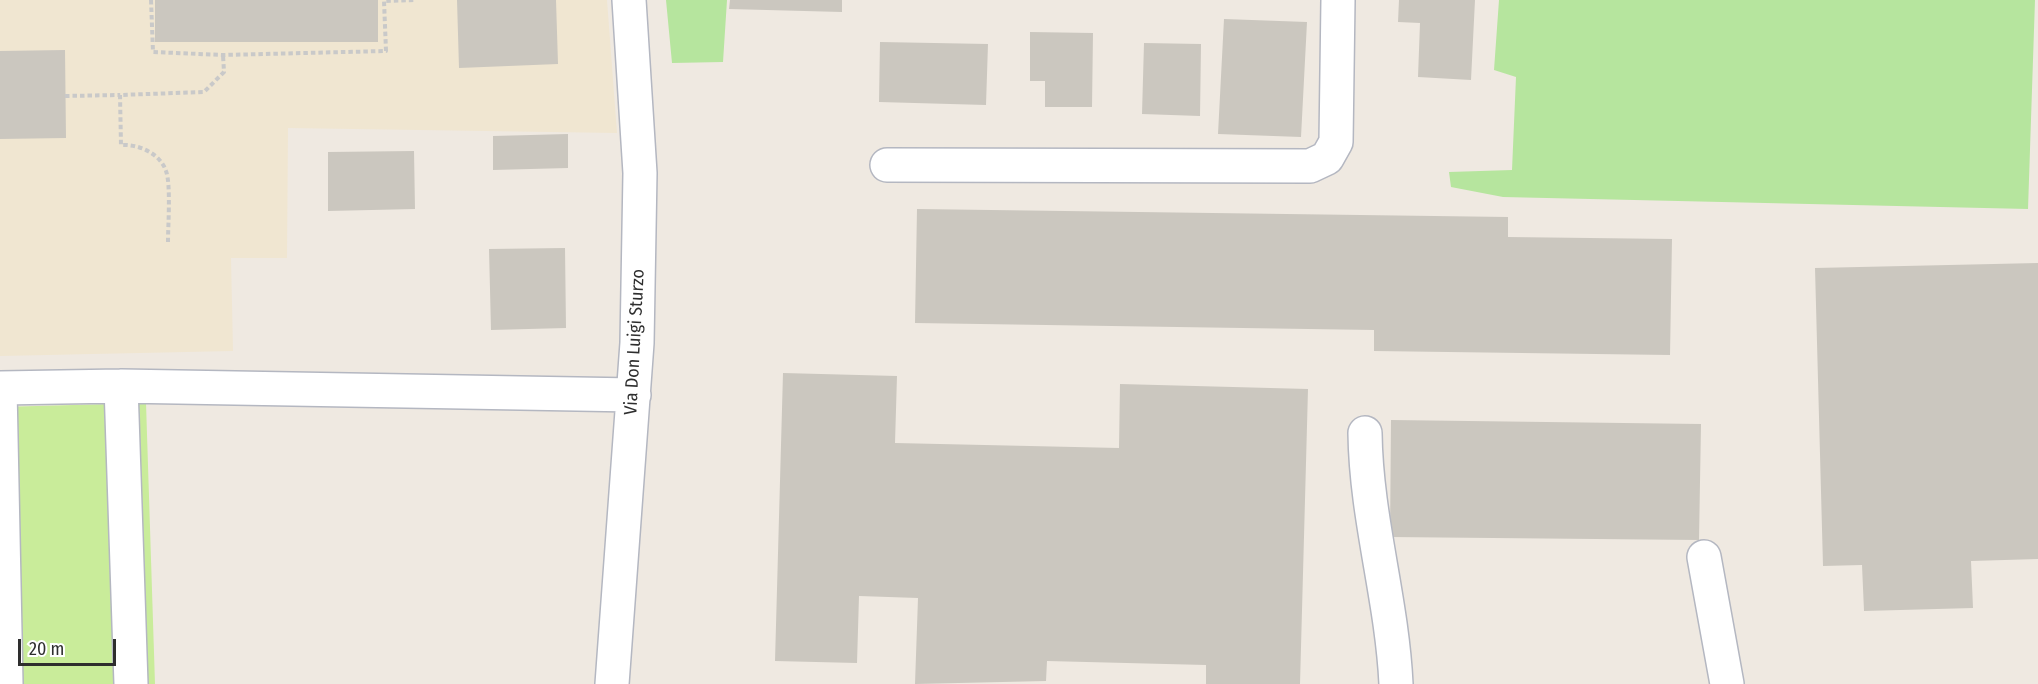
<!DOCTYPE html>
<style>
body{margin:0}
#map{position:relative;width:2038px;height:684px;overflow:hidden;background:#efe9e1;font-family:"Fira Sans Condensed",sans-serif}
canvas{display:block}
.scale{position:absolute;left:18px;top:639px;width:98px;height:27px;box-sizing:border-box;border:3px solid #2e2e2e;border-top:0;padding-left:8px;font-size:18px;line-height:21px;white-space:nowrap;color:#2e2e2e;-webkit-text-stroke:4px #fff;paint-order:stroke}
</style>
<div id="map">
<canvas width="2038" height="684"></canvas>
<div class="scale">20 m</div>
</div>
<script>
const g = document.querySelector('canvas').getContext('2d');
g.lineJoin = 'round';
function fill(path, color) { g.fillStyle = color; g.fill(path, 'evenodd'); }
function strokePath(path, color, width, dash) { g.strokeStyle = color; g.lineWidth = width; g.lineCap = dash ? 'butt' : 'round'; g.setLineDash(dash || []); g.stroke(path); }
function label(font, color, halo, rows, align = 'center') {
  g.font = font + ' "Fira Sans Condensed",sans-serif'; g.lineWidth = 6; g.setLineDash([]); g.textBaseline = 'middle'; g.strokeStyle = halo; g.fillStyle = color; for (const [text, x, y, turn = 0] of rows) {
    g.save(); g.translate(x, y); g.rotate((+turn || 0) * Math.PI / 180); g.textAlign = isNaN(turn) ? turn : align; if (halo) g.strokeText(text, 0, 0); g.fillText(text, 0, 0); g.restore();
  }
}
fill(new Path2D(`
 M0,0H607L617,133L288,128L287,258H231L233,351L0,356Z`), '#f0e6d1');
fill(new Path2D(`
 M666,0H727L723,62L672,63Z
 M1499,0H2035L2028,209L1503,197L1451,187L1449,172L1512,170L1516,77L1494,70Z`), '#b6e59e');
fill(new Path2D(`
 M146,403L155,684H0V407Z`), '#c9ec9a');
fill(new Path2D(`
 M155,0H378V42H155Z
 M457,0H556L558,64L459,68Z
 M730,0H842V12L729,9Z
 M1399,0H1475L1471,80L1418,77L1420,23L1398,22Z
 M1224,19L1307,22L1301,137L1218,134Z
 M1030,32L1093,33L1092,107H1045V81H1030Z
 M880,42L988,44L986,105L879,102Z
 M1144,43L1201,44L1200,116L1142,114Z
 M65,50L66,138L0,139V51Z
 M568,134V168L493,170V136Z
 M414,151L415,209L328,211V152Z
 M917,209L1508,217V237L1672,239L1670,355L1374,351V330L915,323Z
 M565,248L566,328L491,330L489,249Z
 M2038,263V559L1971,561L1973,608L1864,611L1862,565L1823,566L1815,268Z
 M783,373L897,376L895,443L1119,448L1120,384L1308,389L1300,684H1206V665L1047,661L1046,681L915,684L918,598L859,596L857,663L775,661Z
 M1391,420L1701,424L1699,540L1390,537Z`), '#cbc7bf');
const minor = new Path2D(`
 M887,165L1310,166L1327,158L1336,142L1338,0
 M121,386L131,684
 M0,388L121,386L634,395
 M0,388L5,633
 M1365,433C1366,518 1392,599 1396,684
 M1704,557L1727,684
 M0,633H5L6,684
 M612,684L637,343L640,173L629,0`);
strokePath(minor, '#b4b7c1', 36);
strokePath(new Path2D(`
 M151,0L153,52L223,55L386,51L384,1L416,0
 M65,96L120,95
 M168,242C168,226 171,184 166,171C160,153 138,144 121,145L120,95L204,92L224,72L223,55`), '#c9c9c9', 4, [4.5, 3]);
strokePath(minor, '#fff', 33);
label('18px', '#2e2e2e', '#fff', [
 ["Via Don Luigi Sturzo",635,342,-87]
]);
</script>
